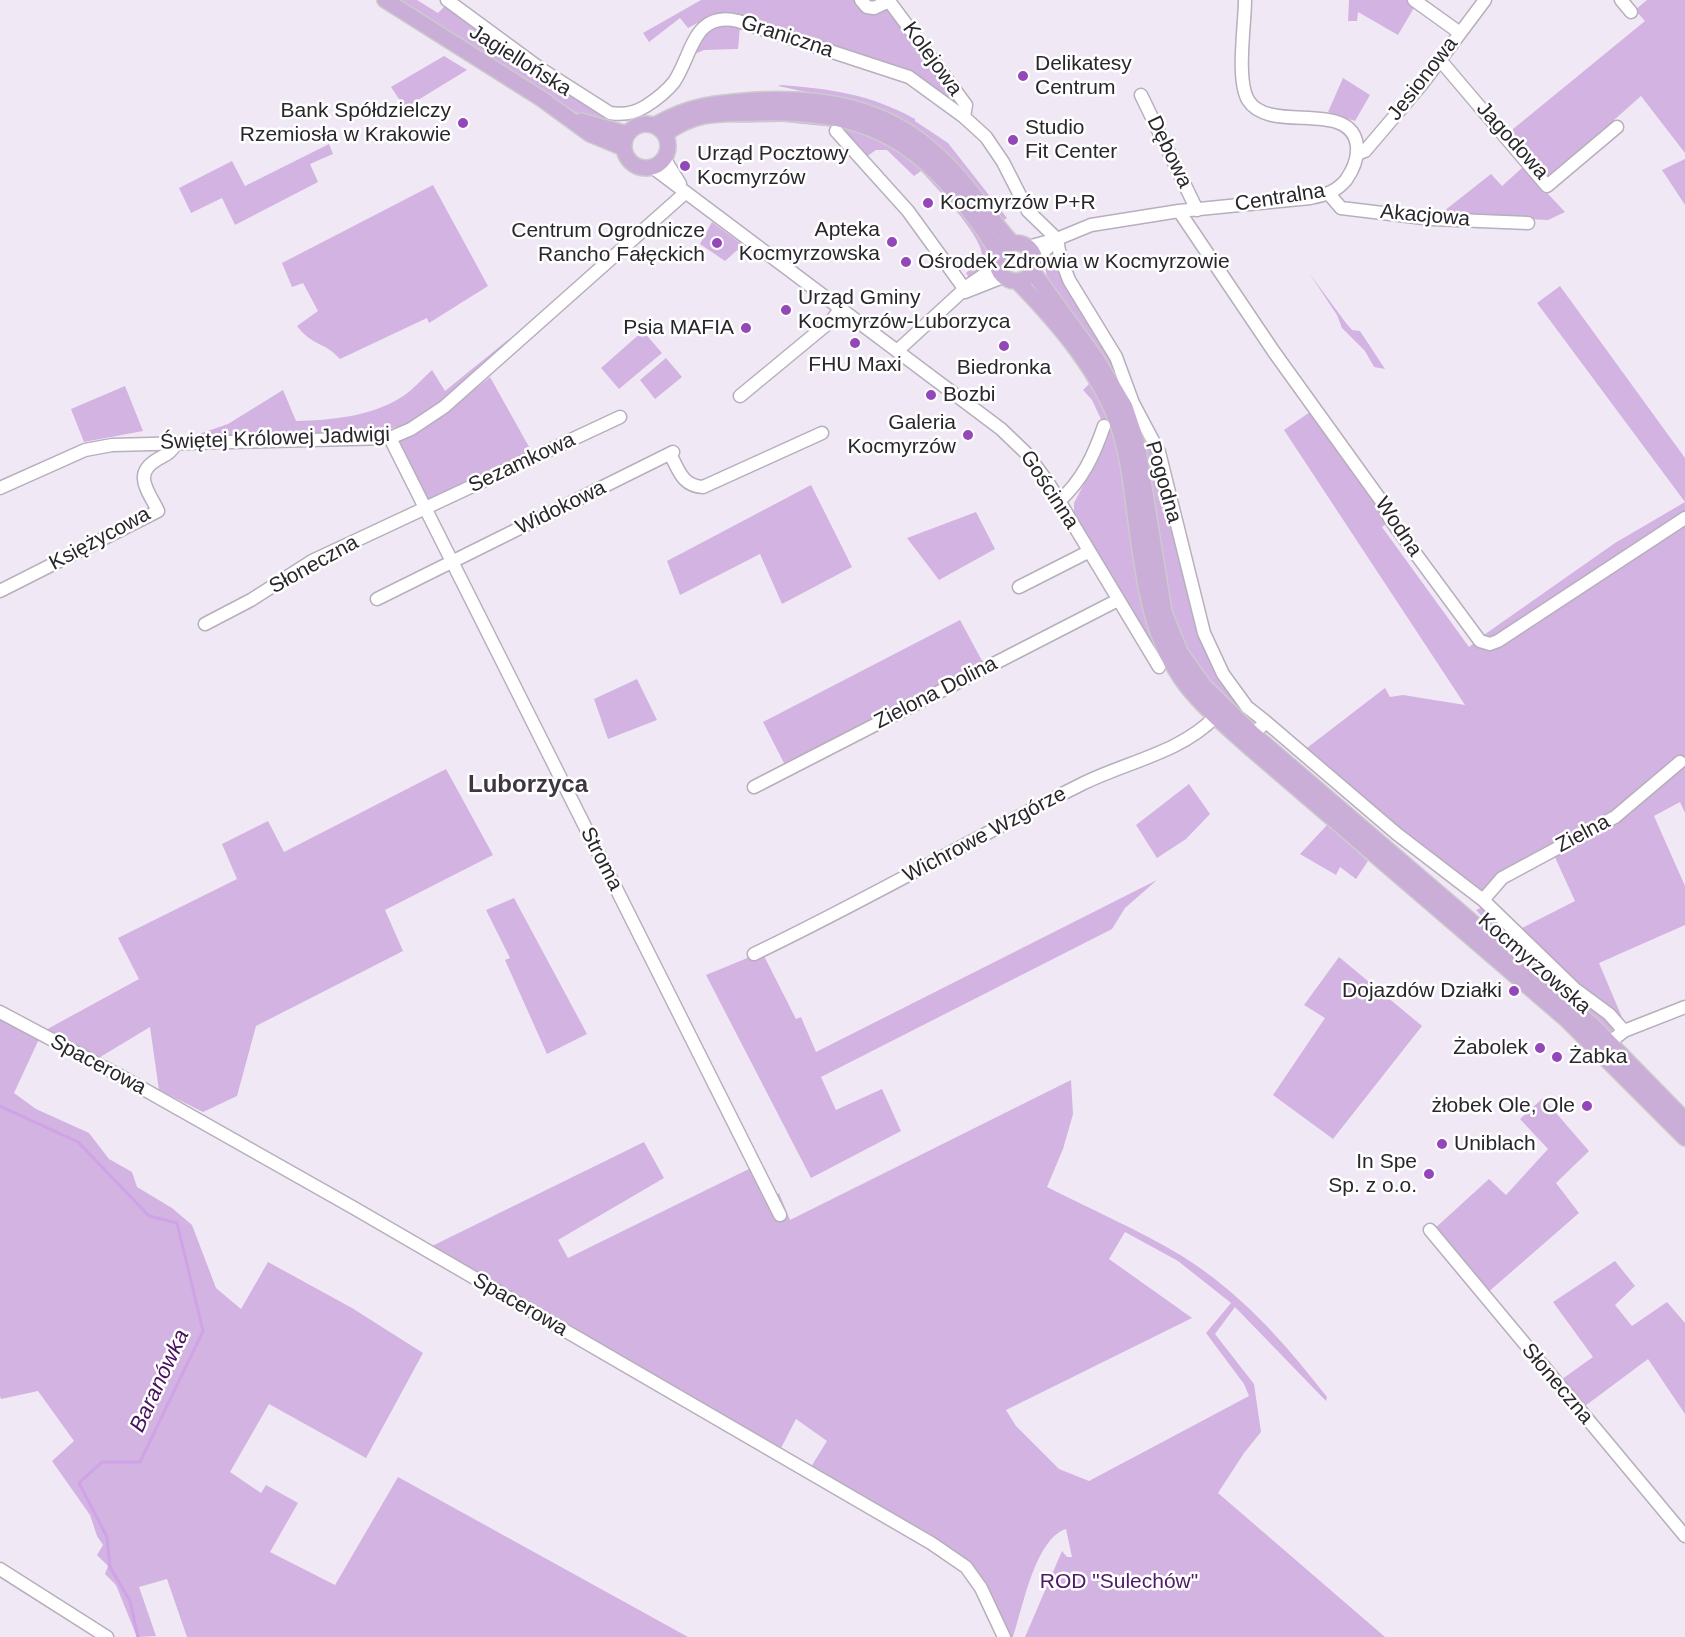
<!DOCTYPE html>
<meta charset="utf-8">
<style>
body{margin:0}
canvas{display:block;background:#f1e8f6}
</style>
<canvas width="1685" height="1637"></canvas>
<script>
const g = document.querySelector('canvas').getContext('2d');
g.lineJoin = 'round';
function fill(path, color) { g.fillStyle = color; g.fill(path, 'evenodd'); }
function strokePath(path, color, width, dash) { g.strokeStyle = color; g.lineWidth = width; g.lineCap = dash ? 'butt' : 'round'; g.setLineDash(dash || []); g.stroke(path); }
function label(font, color, halo, rows, align = 'center') {
  g.font = font + ' Helvetica,sans-serif'; g.lineWidth = 5; g.setLineDash([]); g.textBaseline = 'middle'; g.strokeStyle = halo; g.fillStyle = color; for (const [text, x, y, turn = 0] of rows) {
    g.save(); g.translate(x, y); g.rotate((+turn || 0) * Math.PI / 180); g.textAlign = isNaN(turn) ? turn : align; if (halo) g.strokeText(text, 0, 0); g.fillText(text, 0, 0); g.restore();
  }
}
fill(new Path2D(`
 M397,0H417L438,13L446,5L601,112L610,126L588,120Z
 M701,0H856L870,15L888,6L955,100L953,106L911,75L729,13L709,17L688,28L680,18L649,42L643,33Z
 M1349,0H1407L1415,6L1398,35L1358,12L1357,21H1348Z
 M1647,0H1685V153L1641,96L1614,120L1617,124L1546,180L1507,134L1645,21L1635,10Z
 M729,23L740,27L738,49L704,50L690,56C696,37 710,28 729,23Z
 M444,56L467,70L405,108L391,87Z
 M1343,78L1370,95L1355,121L1328,112Z
 M781,85C831,89 870,94 915,119V121L948,143L1007,218L1001,222C982,199 964,172 943,150C900,105 836,99 778,86Z
 M788,119C809,122 831,123 852,127C900,138 937,180 965,217C976,232 991,246 985,265L969,278L966,273L975,265L976,258L982,254C980,234 936,187 921,171L914,176L887,150H876L866,157L834,127L783,122L726,123Z
 M329,144L333,154L310,164L318,182L235,225L222,198L191,213L179,188L232,161L245,186Z
 M1685,159V205L1662,170Z
 M1523,167L1565,212L1548,220L1439,215L1491,174L1502,186Z
 M433,185L488,286L429,323L427,318L340,359C324,341 313,347 297,326L318,311L303,283L292,287L282,263Z
 M712,222L743,245L725,261L700,244Z
 M1057,251L1113,357L1157,453L1202,633L1258,719L1251,726C1228,702 1203,679 1187,650C1152,587 1161,513 1143,445C1127,382 1088,336 1050,285C1044,271 1043,260 1057,251Z
 M1309,273L1346,323L1352,330L1360,331L1385,369L1374,367L1365,351L1342,328L1337,315Z
 M1560,286L1685,458V502L1537,303Z
 M643,331L662,353L619,389L601,368Z
 M509,339L507,345C479,370 451,399 419,418C374,445 255,433 200,437L199,434L228,424L283,390L296,421C331,420 369,417 400,398C412,391 422,379 432,370L445,391Z
 M666,358L682,377L655,399L640,380Z
 M490,377L533,454L428,503L396,440L435,421Z
 M1090,383C1132,450 1126,531 1142,605C1146,627 1156,645 1165,665L1074,515V503L1107,440L1108,434L1092,400L1083,390Z
 M125,386L143,431L84,442L71,409Z
 M1313,410L1392,519L1382,527L1469,647L1478,640L1486,651L1685,521V756L1613,814L1482,892L1400,833L1303,751L1385,688L1390,697L1403,695L1465,705L1284,430Z
 M811,485L852,567L782,604L760,554L680,595L667,561Z
 M1685,502V514L1492,640L1481,637L1615,543Z
 M976,512L995,549L939,580L907,538Z
 M960,620L986,668L786,767L763,722Z
 M637,679L657,720L608,739L594,699Z
 M1685,761V813L1680,802L1654,816L1685,886V925L1599,963L1624,1022L1597,1003L1520,929L1575,901L1553,853Z
 M446,769L493,855L385,910L403,951L256,1026L237,1096L203,1112L159,1090L150,1027L97,1059L42,1032L139,979L118,938L237,879L222,844L268,821L284,852Z
 M1189,784L1210,814L1186,839L1157,858L1136,825Z
 M1327,825L1368,861L1356,879L1340,867L1336,875L1300,854Z
 M1157,880L1125,908L1112,929L821,1077L836,1110L882,1089L901,1131L811,1178L706,975L762,952L796,1019L801,1017L816,1052Z
 M514,898L587,1034L547,1054L505,960L510,958L486,910Z
 M1485,906L1613,1023L1612,1033H1608L1493,928L1476,910Z
 M1339,957L1422,1026L1333,1139L1273,1095L1325,1018L1304,1005Z
 M0,1018L39,1039L14,1093L36,1109L89,1133L109,1159L132,1172L137,1187L172,1208L192,1225L216,1288L241,1309L268,1262L352,1308L423,1353L366,1458L269,1404L230,1472L261,1493L266,1485L298,1503L270,1552L335,1585L398,1477L688,1637H187L167,1579L139,1587L156,1636L137,1637L116,1585L105,1574L108,1566L97,1555L103,1545L97,1536L90,1515L52,1461L74,1441L38,1391L1,1399L0,1396Z
 M1071,1080L1073,1114L1063,1149L1047,1187C1092,1210 1139,1230 1182,1256C1240,1292 1285,1343 1327,1397L1326,1401L1235,1307L1215,1334L1254,1384L1261,1432L1244,1453L1218,1493L1385,1637H1025L1062,1551L1067,1557H1072L1066,1529C1035,1539 1023,1607 1013,1637H1008L970,1566L809,1470L827,1441L796,1419L780,1450L428,1248L644,1142L664,1178L558,1240L568,1258L757,1165L772,1197L779,1193L790,1220ZM1125,1232L1178,1261L1231,1303L1206,1333L1244,1384L1249,1396L1089,1481L1059,1469L1016,1426L1006,1410L1192,1318L1109,1259Z
 M1543,1098L1589,1151L1556,1183L1579,1213L1486,1294L1433,1230L1489,1179L1506,1195L1548,1149L1520,1119Z
 M1615,1261L1635,1286L1615,1305L1632,1326L1667,1302L1685,1323V1414L1648,1359L1581,1409L1558,1382L1593,1357L1553,1302Z`), '#d2b3e2');
strokePath(new Path2D(`
 M0,1106L78,1142L149,1216L177,1223L203,1331L140,1462H102L79,1483L107,1537L110,1567L130,1601L138,1637`), '#cfa3e6', 3);
const minor = new Path2D(`
 M447,0L541,69L610,113C622,115 635,113 646,106C657,99 666,92 674,82C692,56 693,10 738,21L909,77L964,117L986,137L1003,162L1028,211L1057,239
 M861,0L867,7L874,8L889,1L966,105L964,117
 M1414,0L1460,33
 M1621,0L1631,12
 M1440,60L1547,186L1617,127
 M1141,95L1197,210
 M836,131L908,211L961,284L964,292
 M1357,154L1365,151L1422,84L1485,0
 M664,158L680,184
 M652,167L1001,429L1027,454L1049,484L1159,667
 M1329,194L1341,208L1432,219L1528,223
 M1179,211L1274,352L1382,502L1390,519L1480,641L1490,644L1498,641L1685,518
 M1057,239L1060,256L1069,280L1116,357L1133,403L1159,452L1204,633L1223,674L1247,707L1266,722L1253,734
 M1028,247L1057,239L1091,225L1179,211L1310,198C1325,195 1336,192 1346,180C1353,170 1358,158 1357,146C1352,98 1269,135 1248,100C1236,79 1245,25 1245,0
 M1035,260L1057,239
 M965,292L1003,277
 M897,351L969,285L997,266
 M740,396L832,320L840,309
 M390,438L780,1215
 M670,454C679,470 682,486 703,487L822,433
 M0,488L85,450L112,445L390,438L411,429L444,407L685,193
 M1059,501C1082,481 1094,455 1104,426
 M1019,587L1088,552
 M0,591L158,511C148,490 132,474 158,459C167,454 172,452 176,443
 M377,599L673,452
 M205,624L251,600L312,561L620,417
 M1266,722L1397,834L1483,900L1575,989L1609,1014L1624,1031
 M754,787L1118,600
 M1483,900L1502,878L1615,817L1680,762
 M754,954C865,901 972,839 1082,784C1126,762 1180,753 1215,717
 M0,1012L124,1078L354,1208L931,1543L966,1567L981,1588L1004,1637
 M1610,1042L1624,1031L1685,1007
 M1430,1230L1685,1536
 M0,1569L107,1637`);
const major = new Path2D(`
 M385,0L542,99L590,134L624,148
 M581,121L627,134
 M624 146a22 22 0 1 1 44 0a22 22 0 1 1-44 0Z
 M655,125C691,105 715,103 756,100C822,97 884,106 935,153C965,179 986,214 1012,243
 M665,134C696,111 719,114 755,113C843,110 903,127 959,198C973,215 988,234 998,254
 M997 262a19 19 0 1 1 38 0a19 19 0 1 1-38 0Z
 M1033,272L1097,360L1125,407L1137,443L1164,612L1180,652L1204,686L1253,734L1592,1025L1685,1120
 M1018,282C1058,323 1103,375 1120,431C1129,460 1132,491 1136,521C1144,579 1150,637 1186,685C1204,708 1226,726 1248,746L1566,1019L1685,1138`);
strokePath(minor, '#b7afbc', 15);
strokePath(major, '#cccbcc', 18);
strokePath(minor, '#fff', 12);
strokePath(major, '#caaed8', 15);
for (const [x, y, r, color] of [
 [1023,76,6,"#9447b8"],
 [463,123,6,"#9447b8"],
 [1013,140,6,"#9447b8"],
 [685,166,6,"#9447b8"],
 [928,203,6,"#9447b8"],
 [892,242,6,"#9447b8"],
 [717,243,6,"#9447b8"],
 [906,262,6,"#9447b8"],
 [786,310,6,"#9447b8"],
 [746,328,6,"#9447b8"],
 [855,343,6,"#9447b8"],
 [1004,346,6,"#9447b8"],
 [931,395,6,"#9447b8"],
 [968,435,6,"#9447b8"],
 [1514,991,6,"#9447b8"],
 [1540,1048,6,"#9447b8"],
 [1557,1057,6,"#9447b8"],
 [1587,1106,6,"#9447b8"],
 [1442,1144,6,"#9447b8"],
 [1429,1174,6,"#9447b8"]
]) { const dot = new Path2D(); dot.arc(x, y, r, 0, 2 * Math.PI); g.fillStyle = color; g.fill(dot); strokePath(dot, '#fff', 2); }
label('21px', '#2a272c', '#fff', [
 ["Graniczna",787,37,18],
 ["Kolejowa",932,59,54],
 ["Jagiellońska",520,61,32],
 ["Jesionowa",1423,79,-52],
 ["Jagodowa",1512,141,48],
 ["Dębowa",1169,152,64],
 ["Centralna",1280,198,-9],
 ["Akacjowa",1425,216,5],
 ["Świętej Królowej Jadwigi",275,439,-2],
 ["Sezamkowa",522,463,-25],
 ["Pogodna",1163,482,74],
 ["Gościnna",1049,490,57],
 ["Widokowa",561,508,-26],
 ["Wodna",1398,527,56],
 ["Księżycowa",100,539,-28],
 ["Słoneczna",314,565,-29],
 ["Zielona Dolina",936,693,-27],
 ["Zielna",1583,834,-28],
 ["Wichrowe Wzgórze",985,835,-28],
 ["Stroma",601,859,63],
 ["Kocmyrzowska",1534,964,41],
 ["Spacerowa",98,1065,28],
 ["Spacerowa",520,1305,30],
 ["Słoneczna",1557,1384,50]
]);
label('21px', '#2a272c', '#fff', [
 ["Delikatesy",1035,64],
 ["Centrum",1035,88],
 ["Bank Spółdzielczy",451,111,"right"],
 ["Rzemiosła w Krakowie",451,135,"right"],
 ["Studio",1025,128],
 ["Fit Center",1025,152],
 ["Urząd Pocztowy",697,154],
 ["Kocmyrzów",697,178],
 ["Kocmyrzów P+R",940,203],
 ["Apteka",880,230,"right"],
 ["Kocmyrzowska",880,254,"right"],
 ["Centrum Ogrodnicze",705,231,"right"],
 ["Rancho Fałęckich",705,255,"right"],
 ["Ośrodek Zdrowia w Kocmyrzowie",918,262],
 ["Urząd Gminy",798,298],
 ["Kocmyrzów-Luborzyca",798,322],
 ["Psia MAFIA",734,328,"right"],
 ["FHU Maxi",855,365,"center"],
 ["Biedronka",1004,368,"center"],
 ["Bozbi",943,395],
 ["Galeria",956,423,"right"],
 ["Kocmyrzów",956,447,"right"],
 ["Dojazdów Działki",1502,991,"right"],
 ["Żabolek",1528,1048,"right"],
 ["Żabka",1569,1057],
 ["żłobek Ole, Ole",1575,1106,"right"],
 ["Uniblach",1454,1144],
 ["In Spe",1417,1162,"right"],
 ["Sp. z o.o.",1417,1186,"right"]
], 'left');
label('21px', '#4f1967', '#fff', [
 ["ROD \"Sulechów\"",1119,1582]
]);
label('italic 22px', '#48105f', '#fff', [
 ["Baranówka",160,1381,-65]
]);
label('bold 24px', '#3e3742', '#fff', [
 ["Luborzyca",528,785]
]);
</script>
